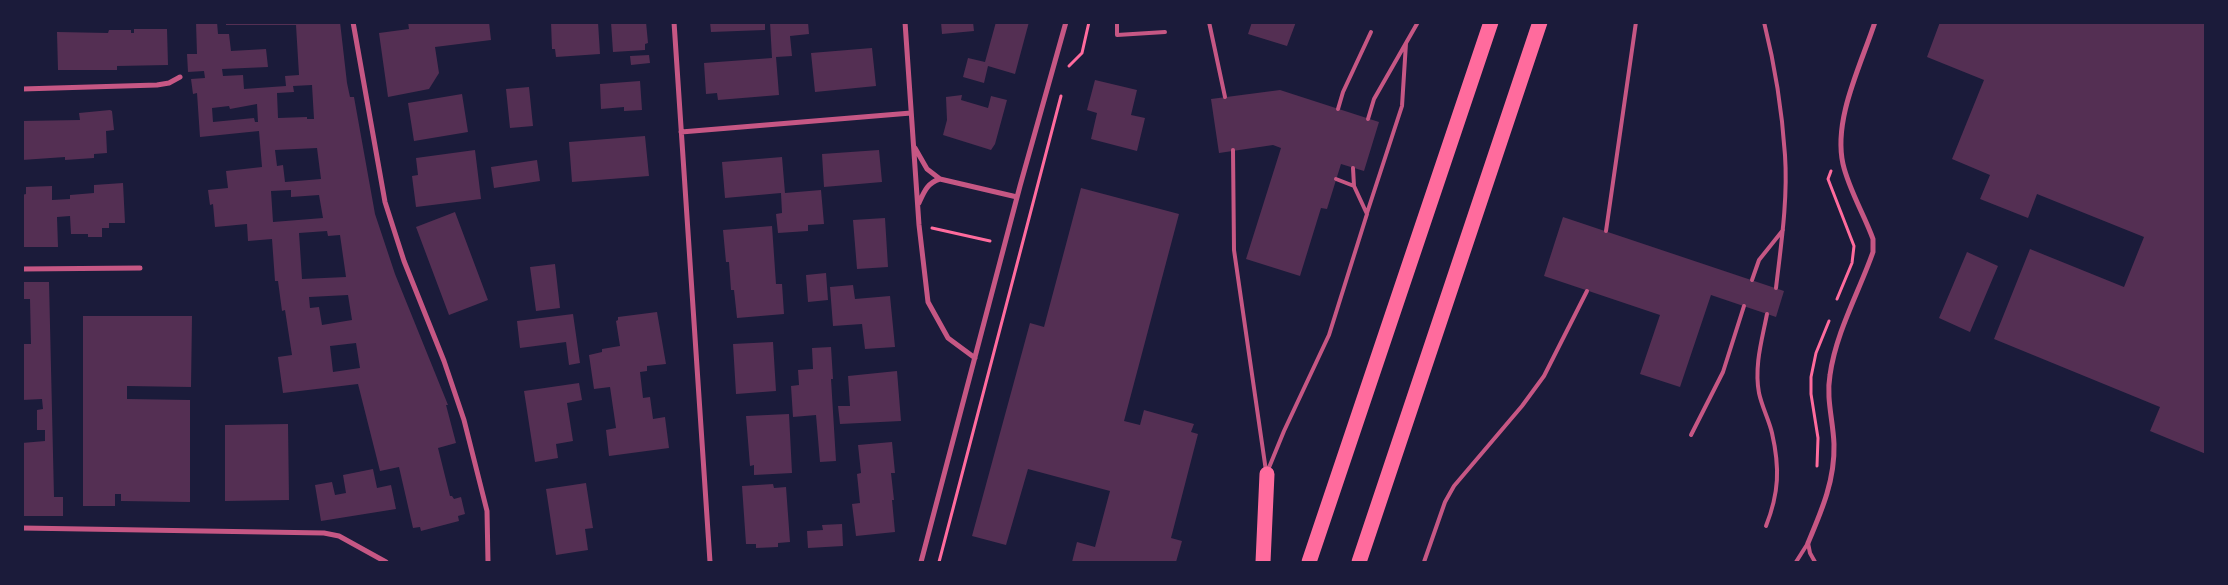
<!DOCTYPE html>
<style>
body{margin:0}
#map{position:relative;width:2228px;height:585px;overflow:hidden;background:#1b1b3a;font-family:"Libre Baskerville",serif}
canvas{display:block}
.frame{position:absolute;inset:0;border:24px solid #1b1b3a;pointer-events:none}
</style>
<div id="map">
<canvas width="2228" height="585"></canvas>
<div class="frame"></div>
</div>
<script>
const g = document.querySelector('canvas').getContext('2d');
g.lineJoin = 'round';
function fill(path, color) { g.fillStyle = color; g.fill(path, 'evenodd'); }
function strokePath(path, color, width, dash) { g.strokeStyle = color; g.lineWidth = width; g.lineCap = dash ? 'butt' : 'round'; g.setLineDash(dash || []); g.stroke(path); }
fill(new Path2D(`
 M196,22H217L218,34H229L231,51L266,49L268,67L222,69L223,76L243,75L244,89L286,86L285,76L299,75L296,25H226V22H340L347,83L350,97H354L375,214L395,274L448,405H446L456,443L438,448L450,496H452L454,499L461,497L465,514L458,516L459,521L421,531L420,527L413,528L399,467L380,471L358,384L283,393L278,357L292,355L285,310L282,311L278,281H275L272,239L248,241L247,224L215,227L213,204L210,205L208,190L228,188L226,171L262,167L259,131L200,137L197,93L193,94L191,79L205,78L204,71L188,72L187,54H197ZM312,85L314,119H307V117L278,118L277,93L294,92L293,86ZM257,104L258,122H255L254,118L213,122L212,108L229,106L230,109ZM317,148L321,179L285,182L283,165L277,166L275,150ZM291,190V197L319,195L323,218L273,222L271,191ZM327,231L328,236L340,235L346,277L302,279L299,233ZM348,295L352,320L322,325L319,307L310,308L309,297ZM356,343L360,368L333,372L330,346Z
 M408,22H489L491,40L435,47L439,73L429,89L388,97L379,33L409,29Z
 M551,22H598L600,54L556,57L555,49H552Z
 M611,22H646L648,43L645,44V50L613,52Z
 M710,22H765V30L711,32Z
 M770,22H808L809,34L790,36L792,56L776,57L779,95L718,100L717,93L706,94L704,63L772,58Z
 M941,22H973L974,31L942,34Z
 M996,22H1029L1015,74L988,66L984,83L963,77L968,58L985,62Z
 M1252,22H1296L1287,46L1248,34Z
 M1940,22H2206V454L2150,431L2160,407L1994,339L2030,249L2124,287L2144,237L2037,194L2028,218L1980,199L1990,175L1952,159L1984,80L1927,57Z
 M134,29H167L168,65L117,66V70H58L57,32L108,33L109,30H131V33H134Z
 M872,48L876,86L815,92L811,53Z
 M649,55L650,63L631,65L630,56Z
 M1095,80L1137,90L1131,115L1145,118L1137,151L1091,139L1097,113L1087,110Z
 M640,81L642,110L624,111V107L601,109L600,84Z
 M529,87L533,126L510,128L506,89Z
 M1280,90L1379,122L1364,171L1341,164L1327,209L1321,208L1300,276L1246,259L1281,148L1273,145L1219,153L1211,99Z
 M462,94L468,132L414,141L408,103Z
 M962,95L961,100L988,108L991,96L1007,100L995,144L991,150L943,135L947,120L946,97Z
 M110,110L112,111L114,130L106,131L107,153L94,154V158L65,160V157L22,160V121L80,120L79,113Z
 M645,136L649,176L572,182L569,142Z
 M475,150L481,199L416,207L412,176L418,175L416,158Z
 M879,150L882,182L824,187L822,154Z
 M782,157L785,193L821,190L824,224L808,225V231L778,233L776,214L782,213L781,193L725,198L722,162Z
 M537,160L540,181L494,188L491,167Z
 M123,183L125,223H109V228H102V237H88V234H71L70,216L57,217L58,247H22V195L26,194V187L52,186V200L70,199V195L94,193V185Z
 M1081,188L1179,214L1124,421L1140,425L1144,410L1194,424L1191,432L1198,434L1171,538L1182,541L1176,562H1072L1077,542L1095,547L1110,491L1028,469L1006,545L972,536L1030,323L1044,327Z
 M455,212L488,300L449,315L416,227Z
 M1563,217L1784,291L1776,317L1711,295L1680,387L1640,374L1660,315L1544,276Z
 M885,218L888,267L857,269L853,220Z
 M772,226L776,284H782L784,314L737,318L734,290H731L729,262H726L723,230Z
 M1967,252L1998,266L1970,332L1939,318Z
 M555,264L560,308L536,311L530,267Z
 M826,273L828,300L808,302L806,275Z
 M22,282H49L54,497H63V516H22V443L45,441V430H37V410L43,409L42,399L22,400V344H31L30,299H22Z
 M853,285L855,299L890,296L895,347L865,349L862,324L833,326L830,287Z
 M657,312L666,364L647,366V371L640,372L643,398L650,397L653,419L665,417L669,448L609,456L606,430L616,428L610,387L594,389L589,355L602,352V349L620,346L616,321L618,320V317Z
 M573,314L580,363L569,365L566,342L520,348L517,321Z
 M83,316H192L191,387L127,386V399L190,400V502L121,501V494H115V506H83Z
 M773,342L776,391L736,394L733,344Z
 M831,347L833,379H831L836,461L820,462L816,415L793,417L791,386L799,385L798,370L813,369L812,348Z
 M897,371L901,421L840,424L838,406H850L848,376Z
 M579,383L582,400L567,403L573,441L556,444L558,458L535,462L524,391Z
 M789,414L792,473L754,475V465L750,466L746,416Z
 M288,424L289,500L225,501V425Z
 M892,442L895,473H891L894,500H892L895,532L856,536L852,504L860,503L857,474L861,473L858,445Z
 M373,469L377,488L391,485L396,509L321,521L315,485L332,482L335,495L346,493L343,475Z
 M586,483L593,528L585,529L588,550L556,555L546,489Z
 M773,484L774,488L786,487L790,542L778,543V547L756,548V544H746L742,486Z
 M842,524L843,546L808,548L807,531L823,530L822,525Z
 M22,561H36V562H22Z`), '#542f53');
strokePath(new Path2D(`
 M1069,66L1082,53L1089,22
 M1831,171L1828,179L1854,246L1852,263L1837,299
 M932,228L990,241
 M1817,466L1818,438L1811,394V377L1816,353L1829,321
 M939,562L1061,96`), '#ff6b9d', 3);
strokePath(new Path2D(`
 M1117,22V35L1165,32
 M1209,22L1225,97
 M1764,22C1775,66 1782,110 1785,155C1788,199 1781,245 1776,288
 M1338,109L1343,92L1371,32
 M1368,119L1374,99L1418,22
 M1233,150L1234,250L1266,471
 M1336,179L1354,186
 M1367,213L1402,106L1406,43
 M1606,231L1636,22
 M1752,280L1759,260L1783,230
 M1691,435L1723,372L1744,306
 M1268,470L1284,431L1329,335L1367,214L1354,186L1353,168
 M1766,526C1779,493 1780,468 1772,433C1769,420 1762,407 1759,393C1754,366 1762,340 1767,314
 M1808,543L1810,553L1815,562
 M1424,562L1445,502L1454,486L1522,406L1544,376L1587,291
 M1796,562L1808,543`), '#c65784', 4);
strokePath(new Path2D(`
 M353,22L385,202L404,261L444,361L464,420L487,511L488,562
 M674,22L710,562
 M905,22L919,225L928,302L948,338L975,358
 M22,89L157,85L169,83L180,77
 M681,132L911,113
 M915,148L927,169L940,179L1017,197
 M919,203C924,192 927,183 940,179
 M22,269L140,268
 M22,528L324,533L339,536L386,562
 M1808,543C1822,510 1835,480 1834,444C1833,420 1826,398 1830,375C1836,332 1859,292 1873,252V239C1864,214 1849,190 1843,164C1833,119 1861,65 1875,22
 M921,562L1020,186L1066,22`), '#c65784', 5);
strokePath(new Path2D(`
 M1263,562L1267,474
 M1309,562L1491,22
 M1359,562L1540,22`), '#ff6b9d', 15);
</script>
